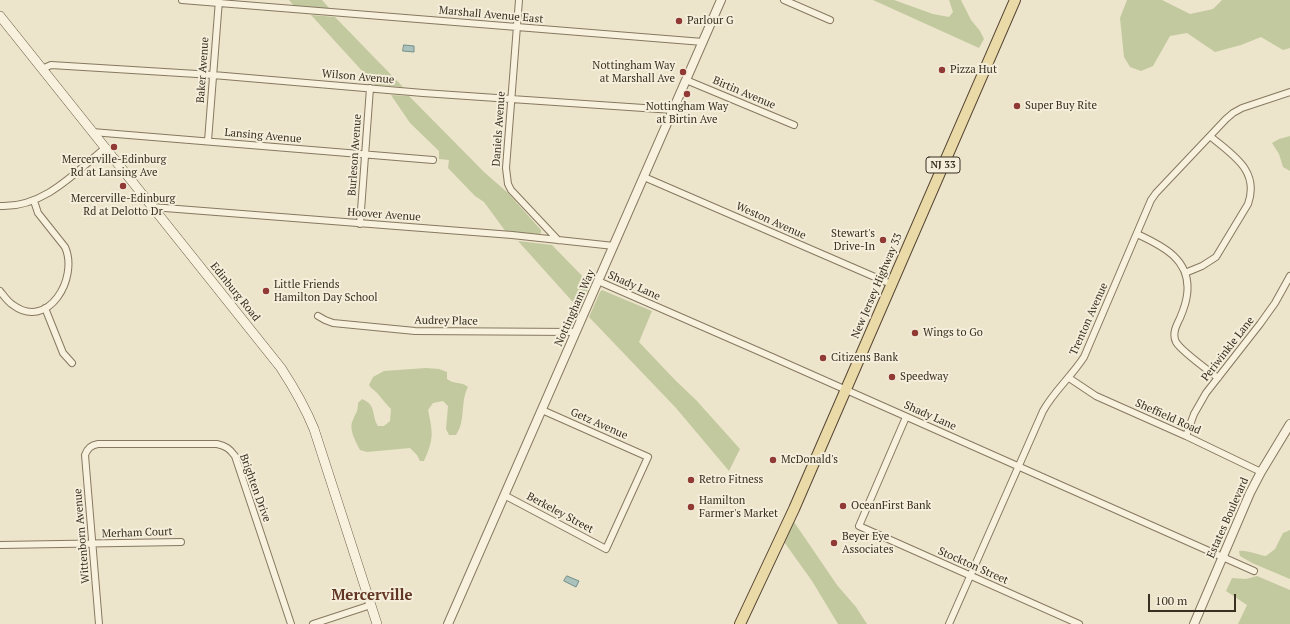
<!DOCTYPE html>
<style>
body{margin:0}
#map{position:relative;width:1290px;height:624px;overflow:hidden;background:#ece4cb;font-family:"PT Serif",serif}
canvas{display:block}
.scale{position:absolute;left:1148px;top:594px;width:88px;height:18px;box-sizing:border-box;border:2px solid #392f22;border-top:0;padding-left:5px;font-size:12px;line-height:14px;white-space:nowrap;color:#392f22;-webkit-text-stroke:3px #f4eeda;paint-order:stroke}
</style>
<div id="map">
<canvas width="1290" height="624"></canvas>
<div class="scale">100 m</div>
</div>
<script>
const g = document.querySelector('canvas').getContext('2d');
g.lineJoin = 'round';
function fill(path, color) { g.fillStyle = color; g.fill(path, 'evenodd'); }
function strokePath(path, color, width, dash) { g.strokeStyle = color; g.lineWidth = width; g.lineCap = dash ? 'butt' : 'round'; g.setLineDash(dash || []); g.stroke(path); }
function label(font, color, halo, rows, align = 'center') {
  g.font = font + ' "PT Serif",serif'; g.lineWidth = 4; g.setLineDash([]); g.textBaseline = 'middle'; g.strokeStyle = halo; g.fillStyle = color; for (const [text, x, y, turn = 0] of rows) {
    g.save(); g.translate(x, y); g.rotate((+turn || 0) * Math.PI / 180); g.textAlign = isNaN(turn) ? turn : align; if (halo) g.strokeText(text, 0, 0); g.fillText(text, 0, 0); g.restore();
  }
}
fill(new Path2D(`
 M289,0H322L330,9L294,6Z
 M873,0H894L933,14L949,17L953,12L949,0H961L971,20L980,31L984,39L979,48Z
 M1127,0H1162L1190,14L1213,9L1222,0H1290V48L1283,50L1261,37L1241,45L1215,52L1187,33L1170,36L1153,66L1141,71L1130,67L1124,57L1120,18Z
 M311,15L335,17L403,87L375,85Z
 M391,95L409,96L484,172L508,193L541,230V233L539,234L506,232L484,202L475,196L448,168L449,160L439,159V151L410,123Z
 M1290,136V171L1283,167L1279,154L1272,143L1279,139Z
 M518,241L552,245L590,284L580,310Z
 M602,290L652,311L639,342L675,380L696,400L740,449L729,471L676,408L589,317L600,292Z
 M426,368L439,369L447,372V379C455,385 461,381 468,387C460,402 466,421 456,435H449L446,429L448,406L443,401L433,403L428,410C433,433 434,439 424,461H420L417,455L410,448L367,452L360,450C356,442 348,429 353,420C356,412 358,412 358,403L362,399C377,405 371,415 378,426H384L390,421L391,409C386,404 382,399 378,394C375,390 371,389 369,385L373,377L384,371Z
 M792,519L837,585L856,607L867,624H838L812,581L782,539Z
 M1290,530V579L1252,563L1240,556L1239,551C1248,550 1257,555 1266,556L1275,549L1283,533Z
 M1257,576L1290,590V624H1238L1247,605L1226,591L1232,578L1246,579Z`), '#c2c99f');
const water = new Path2D(`
 M404,45L414,46V52L403,51Z
 M567,576L579,581L576,587L564,581Z`);
fill(water, '#abc1bc');
strokePath(water, '#728f89', 1);
const minor = new Path2D(`
 M182,0L703,42
 M519,0L506,168L508,184L511,190L558,240
 M784,0L830,20
 M42,69L51,65L213,75L423,93L673,110
 M686,80L794,125
 M92,132L433,160
 M208,141L219,0
 M644,177L891,284
 M0,206C43,208 74,174 105,148
 M152,207L512,235L614,246
 M360,224L370,88
 M1137,234C1163,246 1192,260 1187,295C1186,303 1183,311 1180,318C1176,326 1172,334 1176,342C1181,351 1208,370 1218,378
 M1185,273L1202,266L1216,257L1248,204C1260,170 1232,155 1210,136
 M598,281L772,357L1254,571
 M0,291C4,296 8,302 13,305C48,331 79,278 65,247L38,213L34,201
 M45,308L63,353L72,363
 M318,316L325,320L333,323L415,331L576,332
 M1069,378L1096,396L1186,436L1261,472
 M906,417L859,526L1079,624
 M1186,436L1194,414L1206,393L1260,324L1275,303L1290,276
 M504,495L606,549L648,457L542,410
 M0,545L181,542
 M99,624L85,455C87,449 91,445 98,444H217C226,446 230,449 235,456L291,624
 M313,624L371,605
 M949,624L1043,411C1054,391 1071,377 1084,357L1151,200L1156,193L1226,119L1233,113L1242,108L1290,92`);
const tertiary = new Path2D(`
 M448,624L721,0
 M1194,624L1250,493L1261,472L1290,424`);
const secondary = new Path2D(`
 M0,16L281,368C294,388 305,407 314,429L377,624`);
const primary = new Path2D(`
 M740,624L794,509L1015,0`);
strokePath(minor, '#877860', 8);
strokePath(tertiary, '#877860', 10);
strokePath(secondary, '#695943', 10);
strokePath(primary, '#564634', 12);
strokePath(minor, '#f7f1de', 6);
strokePath(tertiary, '#f7f1de', 8);
strokePath(secondary, '#f7f1de', 9);
strokePath(primary, '#eadaa7', 10);
for (const [x, y, r, color] of [
 [679,21,4,"#913a35"],
 [942,70,4,"#913a35"],
 [683,72,4,"#913a35"],
 [687,94,4,"#913a35"],
 [1017,106,4,"#913a35"],
 [114,147,4,"#913a35"],
 [123,186,4,"#913a35"],
 [883,240,4,"#913a35"],
 [266,291,4,"#913a35"],
 [915,333,4,"#913a35"],
 [823,358,4,"#913a35"],
 [892,377,4,"#913a35"],
 [773,460,4,"#913a35"],
 [691,480,4,"#913a35"],
 [843,506,4,"#913a35"],
 [691,507,4,"#913a35"],
 [834,543,4,"#913a35"]
]) { const dot = new Path2D(); dot.arc(x, y, r, 0, 2 * Math.PI); g.fillStyle = color; g.fill(dot); strokePath(dot, '#f4eeda', 1.5); }
for (const [x, y, w] of [
 [943,165,34]
]) { const box = new Path2D(); box.roundRect(x - w / 2, y - 8, w, 16, 3); g.fillStyle = '#f4eeda'; g.fill(box); strokePath(box, '#392f22', 1); }
label('bold 10px', '#392f22', null, [
 ["NJ 33",943,165]
]);
label('11px', '#392f22', '#f4eeda', [
 ["Marshall Avenue East",491,15,5],
 ["Baker Avenue",203,70,-86],
 ["Wilson Avenue",358,77,5],
 ["Birtin Avenue",744,93,23],
 ["Daniels Avenue",499,129,-86],
 ["Lansing Avenue",263,136,5],
 ["Burleson Avenue",355,155,-86],
 ["Hoover Avenue",384,215,4],
 ["Weston Avenue",771,221,24],
 ["Shady Lane",634,286,24],
 ["New Jersey Highway 33",877,286,-67],
 ["Edinburg Road",235,292,51],
 ["Nottingham Way",575,308,-66],
 ["Trenton Avenue",1089,319,-66],
 ["Audrey Place",446,321,1],
 ["Periwinkle Lane",1228,349,-52],
 ["Shady Lane",930,416,24],
 ["Sheffield Road",1168,417,24],
 ["Getz Avenue",599,424,24],
 ["Brighten Drive",255,488,70],
 ["Berkeley Street",560,513,28],
 ["Estates Boulevard",1228,518,-66],
 ["Merham Court",137,533,-2],
 ["Wittenborn Avenue",82,536,-95],
 ["Stockton Street",973,566,24]
]);
label('11px', '#392f22', '#f4eeda', [
 ["Parlour G",687,21],
 ["Nottingham Way",675,66,"right"],
 ["at Marshall Ave",675,79,"right"],
 ["Pizza Hut",950,70],
 ["Super Buy Rite",1025,106],
 ["Nottingham Way",687,107,"center"],
 ["at Birtin Ave",687,120,"center"],
 ["Mercerville-Edinburg",114,160,"center"],
 ["Rd at Lansing Ave",114,173,"center"],
 ["Mercerville-Edinburg",123,199,"center"],
 ["Rd at Delotto Dr",123,212,"center"],
 ["Stewart's",875,234,"right"],
 ["Drive-In",875,247,"right"],
 ["Little Friends",274,285],
 ["Hamilton Day School",274,298],
 ["Wings to Go",923,333],
 ["Citizens Bank",831,358],
 ["Speedway",900,377],
 ["McDonald's",781,460],
 ["Retro Fitness",699,480],
 ["Hamilton",699,501],
 ["Farmer's Market",699,514],
 ["OceanFirst Bank",851,506],
 ["Beyer Eye",842,537],
 ["Associates",842,550]
], 'left');
label('bold 15px', '#623625', '#f4eeda', [
 ["Mercerville",372,596]
]);
</script>
